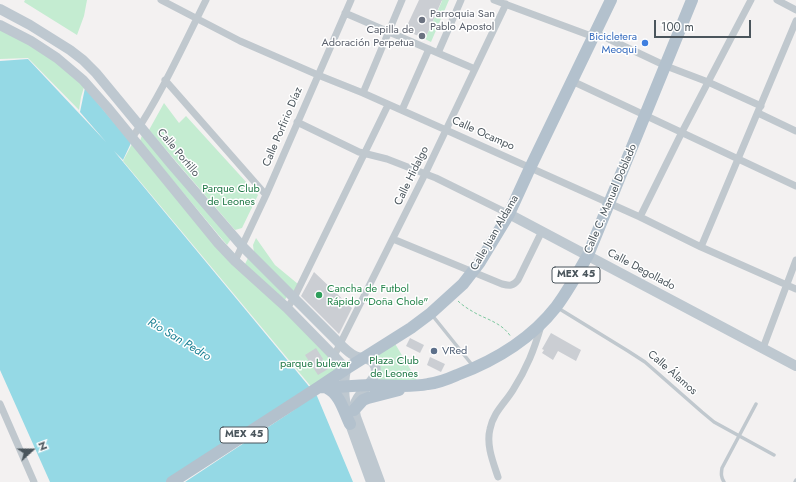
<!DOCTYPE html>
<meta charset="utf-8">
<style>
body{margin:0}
#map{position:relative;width:796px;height:482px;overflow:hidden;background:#f3f1f1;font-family:Jost,sans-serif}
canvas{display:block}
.north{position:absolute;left:12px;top:430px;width:40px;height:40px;-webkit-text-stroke:3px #fff;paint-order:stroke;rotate:69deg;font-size:11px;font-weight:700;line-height:16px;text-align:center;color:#4a555c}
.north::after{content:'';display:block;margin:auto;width:14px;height:18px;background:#4a555c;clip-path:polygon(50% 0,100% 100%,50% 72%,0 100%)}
.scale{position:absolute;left:654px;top:20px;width:97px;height:18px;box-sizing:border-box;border:2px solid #4a555c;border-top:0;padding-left:5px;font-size:12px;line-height:14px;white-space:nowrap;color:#4a555c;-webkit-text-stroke:3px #fff;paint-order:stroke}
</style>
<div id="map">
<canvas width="796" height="482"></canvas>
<div class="north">N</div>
<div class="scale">100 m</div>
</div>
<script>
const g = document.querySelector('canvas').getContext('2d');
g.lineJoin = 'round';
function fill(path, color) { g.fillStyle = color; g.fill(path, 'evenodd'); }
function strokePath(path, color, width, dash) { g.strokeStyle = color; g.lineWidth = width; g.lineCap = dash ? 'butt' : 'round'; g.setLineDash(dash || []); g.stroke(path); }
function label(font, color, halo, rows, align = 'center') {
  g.font = font + ' Jost,sans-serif'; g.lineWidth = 3; g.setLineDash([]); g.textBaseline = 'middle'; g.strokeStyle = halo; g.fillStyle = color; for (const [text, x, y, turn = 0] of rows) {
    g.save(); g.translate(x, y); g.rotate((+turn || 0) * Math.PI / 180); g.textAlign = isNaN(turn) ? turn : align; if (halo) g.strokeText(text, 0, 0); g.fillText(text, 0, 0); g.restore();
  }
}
fill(new Path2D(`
 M25,0H87L84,16L77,35L24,2Z
 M440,0H449L431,42L425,39L442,1Z
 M0,28L35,46L85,84L81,97L79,110L28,58L0,59Z
 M164,103L179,123L186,116L258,195L242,228L235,230L149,130Z
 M142,135L231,239L227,245L140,141Z
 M133,142L164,179L335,361L338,369L313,389L123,161Z
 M256,238L275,265L298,284L294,292L254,253L253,245Z
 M248,258L287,296L285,300L245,264Z
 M394,342L418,382L378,380C383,372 381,364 374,358Z`), '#c4ecd1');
fill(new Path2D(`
 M28,59L106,142L80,112L85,88L131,143L123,160L114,151L317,396L353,482H185L297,408L177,482H50L0,370V61Z`), '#95d9e5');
fill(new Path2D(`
 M419,0H442L425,39L405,30Z
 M314,272L352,308L339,334L301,296Z
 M551,333L581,350L576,361L558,351L553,360L542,353L544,350L542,349Z
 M410,338L424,345L420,353L406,346Z
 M316,348L323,359L322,360L328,369L318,375L305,355Z
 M430,357L445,364L441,372L427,365Z`), '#cbced3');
strokePath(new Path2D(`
 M458,301C463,306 470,310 477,314C489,320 503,324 511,337`), '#7ec79f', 1, [3, 2]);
strokePath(new Path2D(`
 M558,308L628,351L645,362L702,412L714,422L774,455
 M432,315L473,366
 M724,482C721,477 721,474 722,468L756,404
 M795,482L796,480`), '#c0c8ce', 3.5);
strokePath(new Path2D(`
 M161,0L240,41L318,75L363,93L446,130L640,217L701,247L796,289
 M494,0L594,37
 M777,0L796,10
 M345,13L475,69
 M596,33L666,66L708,82L761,106
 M438,53L461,0
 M165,80L266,195
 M572,81L796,186
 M363,93L402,0
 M402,110L429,49
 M758,113L796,131
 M297,122L359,152L387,159L436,178L509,214
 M132,138C161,95 183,46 206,0
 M640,217L682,132L751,0
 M393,239L502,284C510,286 513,286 518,280L542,231
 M701,247L796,21
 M235,261L266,195L351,0
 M287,308L294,298L388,105
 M763,348L796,260
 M334,356L425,174L506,4
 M0,404L34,482
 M498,477C493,462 486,445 490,429C493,413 505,403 513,390C527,368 534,350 541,326`), '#c0c8ce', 7);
strokePath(new Path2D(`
 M0,9L30,25L70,50L83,60L96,73L172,165L242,246L340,344C344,348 349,353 355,356C361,359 370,357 374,364C383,378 357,391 355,404C354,409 355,413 356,417L380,482
 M0,25L31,41L57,58L83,80L107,107L218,243L235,261L287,308L334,356L346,369C342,388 345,405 350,424L371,482
 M509,214L796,366`), '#bec8d0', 10);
strokePath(new Path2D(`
 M319,387C335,388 352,386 368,385C388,385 409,388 428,384C438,383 448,379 457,375C494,361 531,339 556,307C568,291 578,273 588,255L692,0
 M327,388C340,394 344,412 350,424
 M354,410L363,400L368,398L399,390
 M172,482L319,387L346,369L411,328L431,313L463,284L480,262L509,214L530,168L611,0`), '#b3c1cd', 12);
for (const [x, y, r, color] of [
 [422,20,4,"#6b7280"],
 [422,36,4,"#6b7280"],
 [645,43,4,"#3f7fe0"],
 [319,295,4,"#2e9e5b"],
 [434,351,4,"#5c6f8a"]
]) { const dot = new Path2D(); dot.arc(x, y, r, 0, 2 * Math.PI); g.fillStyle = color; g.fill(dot); strokePath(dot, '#fff', 1.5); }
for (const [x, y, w] of [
 [576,275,48],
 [244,435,48]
]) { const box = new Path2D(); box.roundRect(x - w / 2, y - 8, w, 16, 3); g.fillStyle = '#fff'; g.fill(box); strokePath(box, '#4a555c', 1); }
label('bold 10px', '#4a555c', null, [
 ["MEX 45",576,275],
 ["MEX 45",244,435]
]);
label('11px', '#5b616d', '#fff', [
 ["Parroquia San",430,14],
 ["Pablo Apostol",430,27],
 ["Capilla de",414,30,"right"],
 ["Adoración Perpetua",414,43,"right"]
], 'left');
label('11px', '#366cbe', '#fff', [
 ["Bicicletera",637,37],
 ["Meoqui",637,50]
], 'right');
label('11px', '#4a555c', '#fff', [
 ["Calle Porfirio Díaz",283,127,-67],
 ["Calle Ocampo",483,134,24],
 ["Calle Portillo",178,153,50],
 ["Calle Hidalgo",412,176,-64],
 ["Calle C. Manuel Doblado",611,199,-67],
 ["Calle Juan Aldama",495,233,-60],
 ["Calle Degollado",641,270,28],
 ["Calle Álamos",672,373,41]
]);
label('11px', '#207947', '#fff', [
 ["Parque Club",231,189],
 ["de Leones",231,202],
 ["Plaza Club",394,361],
 ["de Leones",394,374],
 ["parque bulevar",315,364]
]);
label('11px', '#27864d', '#fff', [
 ["Cancha de Futbol",327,289],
 ["Rápido \"Doña Chole\"",327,302]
], 'left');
label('11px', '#4e5e75', '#fff', [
 ["VRed",442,351]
], 'left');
label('italic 12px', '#187f92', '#fff', [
 ["Rio San Pedro",179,340,31]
]);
</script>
